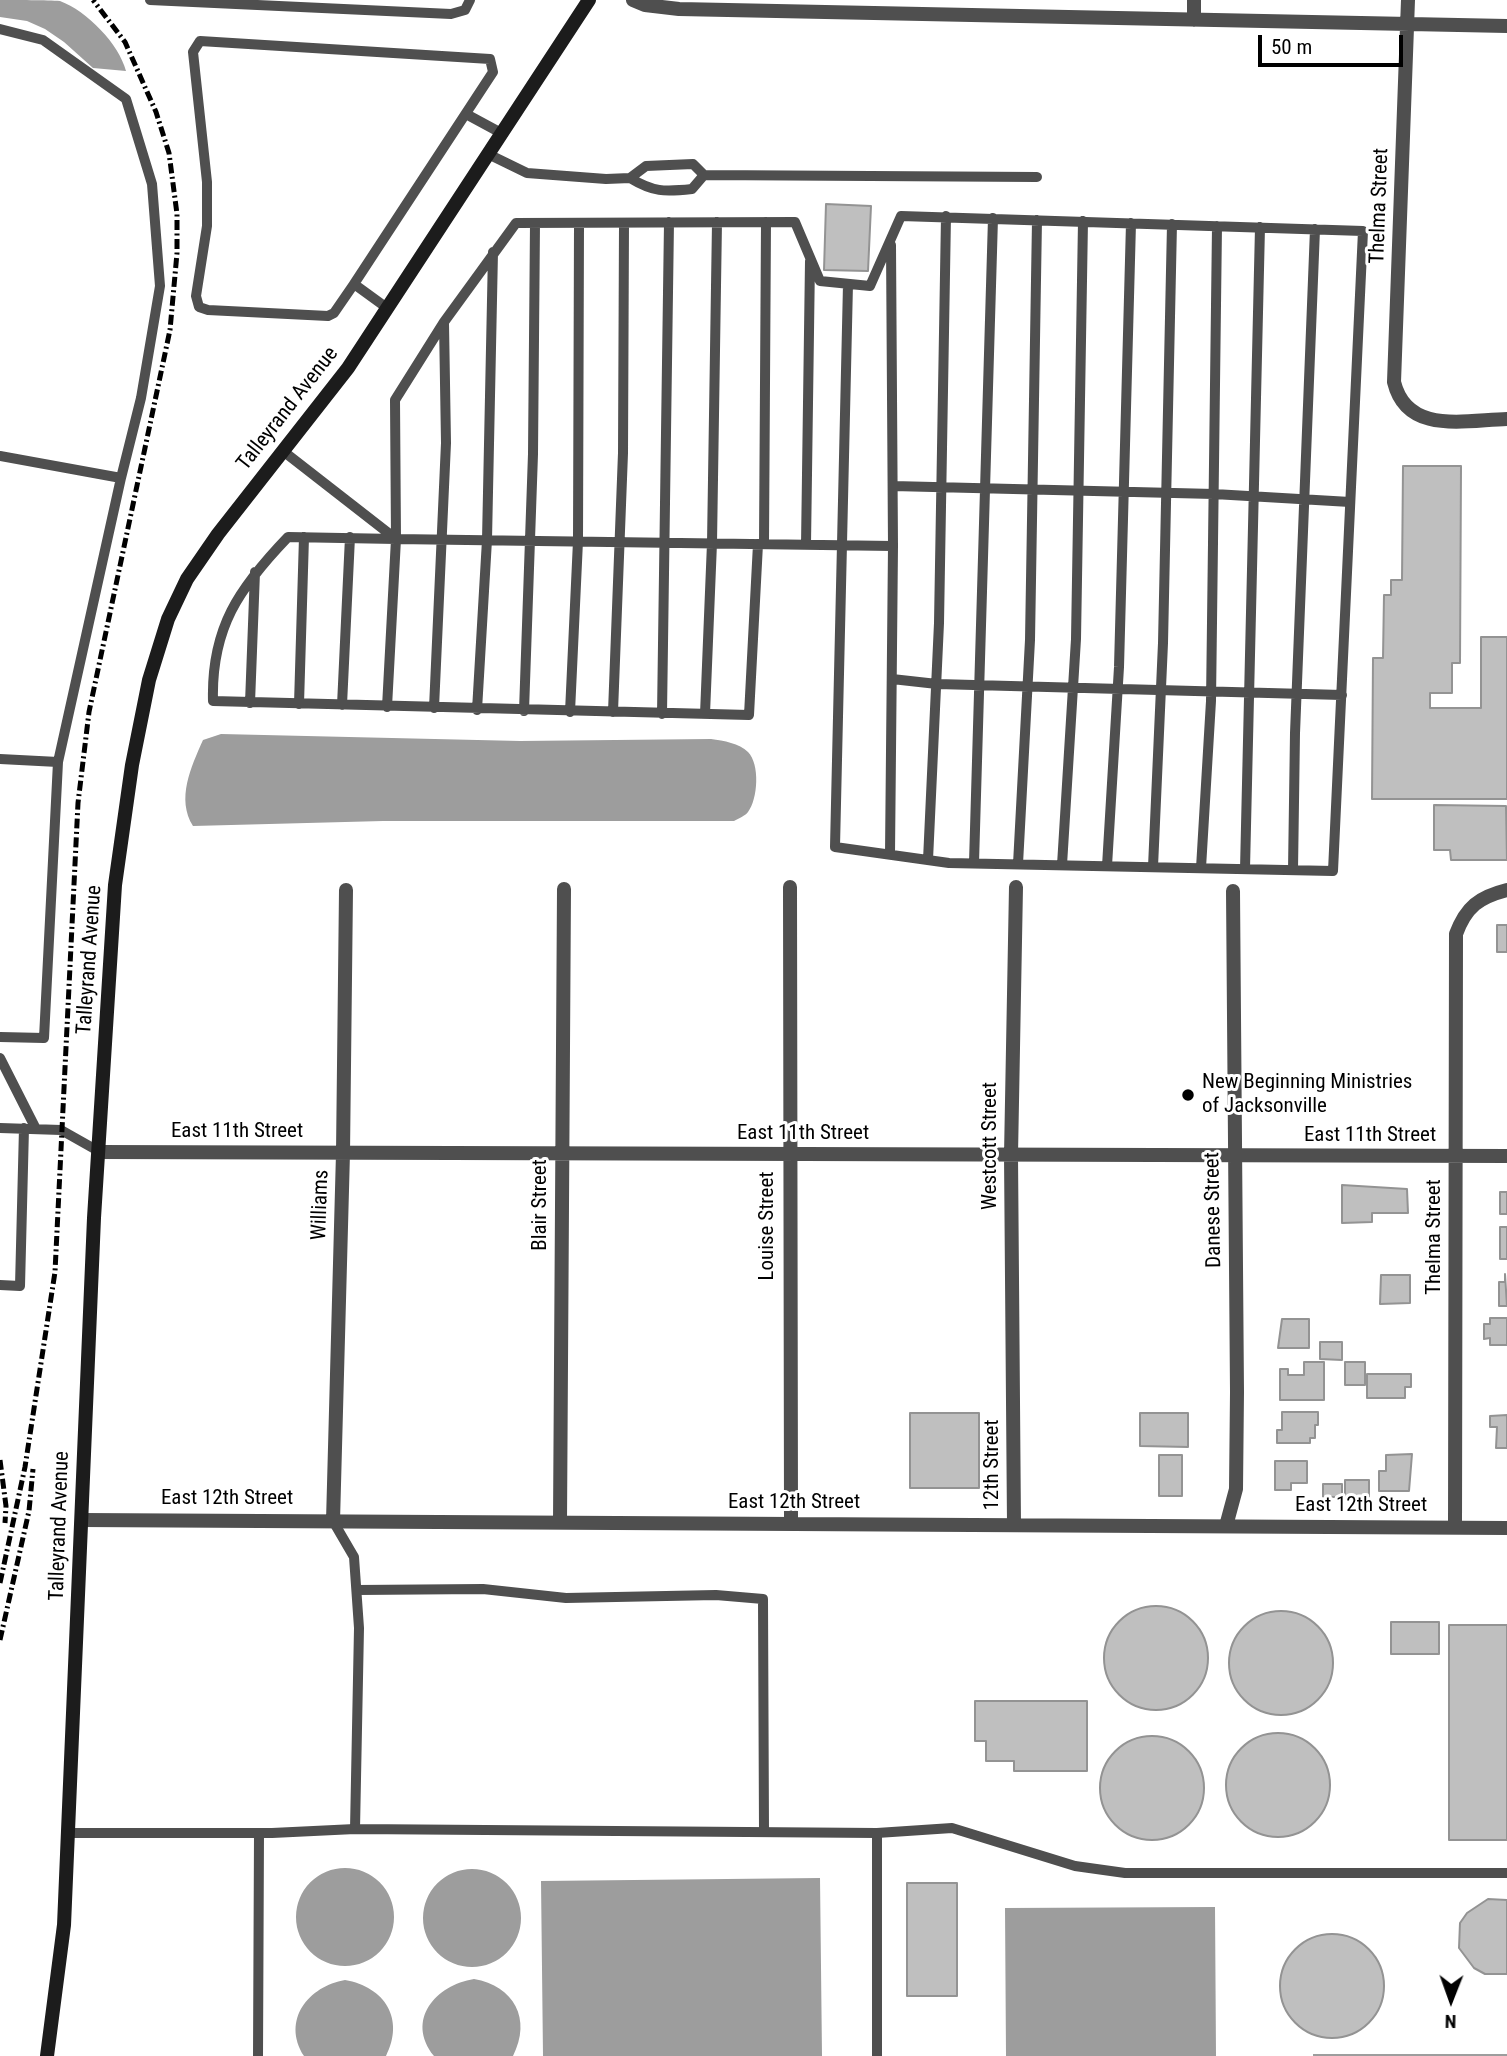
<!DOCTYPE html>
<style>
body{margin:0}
#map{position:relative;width:1507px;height:2056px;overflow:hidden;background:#fff;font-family:"Roboto Condensed",sans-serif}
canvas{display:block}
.north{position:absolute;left:1416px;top:1965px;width:70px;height:70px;-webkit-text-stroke:5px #fff;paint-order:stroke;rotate:181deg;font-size:19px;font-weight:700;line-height:28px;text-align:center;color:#000}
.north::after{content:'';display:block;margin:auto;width:24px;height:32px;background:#000;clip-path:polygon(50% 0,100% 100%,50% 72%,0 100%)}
.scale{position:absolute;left:1258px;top:35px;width:145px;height:32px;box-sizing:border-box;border:4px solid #000;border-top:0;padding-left:9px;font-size:21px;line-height:24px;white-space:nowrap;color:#000;-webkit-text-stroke:5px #fff;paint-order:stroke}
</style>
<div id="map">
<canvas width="1507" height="2056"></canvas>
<div class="north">N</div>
<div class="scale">50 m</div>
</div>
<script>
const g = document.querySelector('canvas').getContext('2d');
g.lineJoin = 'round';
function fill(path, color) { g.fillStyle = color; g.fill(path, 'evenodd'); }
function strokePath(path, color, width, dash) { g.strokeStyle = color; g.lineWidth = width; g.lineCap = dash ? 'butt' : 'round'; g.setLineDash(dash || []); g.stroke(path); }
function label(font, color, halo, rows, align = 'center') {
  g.font = font + ' "Roboto Condensed",sans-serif'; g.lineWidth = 6; g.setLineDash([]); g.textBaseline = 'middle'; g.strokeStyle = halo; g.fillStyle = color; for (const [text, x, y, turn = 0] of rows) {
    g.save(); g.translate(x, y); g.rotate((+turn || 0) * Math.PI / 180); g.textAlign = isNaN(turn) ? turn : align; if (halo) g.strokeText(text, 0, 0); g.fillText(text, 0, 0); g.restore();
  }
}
fill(new Path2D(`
 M0,0C15,0 48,0 60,1C87,11 119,44 126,71L93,68L64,42L45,29L27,21L0,17Z
 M221,734L520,741L711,739C724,741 739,743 748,752C760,764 758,799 748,812C745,816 739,818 734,821H383L193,826C176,799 191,767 203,740Z
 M296 1917a49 49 0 1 1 98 0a49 49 0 1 1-98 0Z
 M423 1918a49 49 0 1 1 98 0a49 49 0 1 1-98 0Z
 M820,1878L822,2056H543L541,1881Z
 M1215,1907L1216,2056H1006L1005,1908Z
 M474,1979C514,1986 532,2019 513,2056H434C405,2020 436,1985 474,1979Z
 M345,1980C385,1987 405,2019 386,2056H304C281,2020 309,1986 345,1980Z
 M1313,2054H1507V2056H1313Z`), '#9d9d9d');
const building = new Path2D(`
 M826,204L871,206L868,271L824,270Z
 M1403,466H1461L1460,663H1452V693H1430V708H1481V637H1507V799H1372L1373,658H1383L1384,595H1391V580H1402Z
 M1434,805L1506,806L1507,860H1451L1450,850H1434Z
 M1497,925H1507V952H1497Z
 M1342,1185L1407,1189L1408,1213H1372V1222L1342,1223Z
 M1500,1192H1507V1214H1500Z
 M1500,1227H1507V1259H1500Z
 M1505,1274L1507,1306H1499V1282H1505Z
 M1381,1275H1410V1303L1380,1304Z
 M1490,1318H1507V1345H1490V1338L1484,1339V1324H1490Z
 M1282,1319H1309V1348H1278Z
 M1320,1342H1342V1360L1320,1359Z
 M1304,1362H1324V1400H1280V1369H1288V1375H1304Z
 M1345,1362H1365V1385H1345Z
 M1367,1374H1411V1387H1405V1398H1367Z
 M1282,1412H1318V1425H1315V1438H1310V1443H1277V1430H1282Z
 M910,1413H979V1488H910Z
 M1140,1413H1188V1447L1140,1446Z
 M1507,1415V1448H1496L1497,1427H1490V1416Z
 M1412,1454L1409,1491H1379V1471H1386V1455Z
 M1159,1455H1182V1496H1159Z
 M1275,1461H1307V1483H1291V1490H1275Z
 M1345,1480H1369V1497L1345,1498Z
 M1323,1484H1342V1497H1323Z
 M1104 1658a52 52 0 1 1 104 0a52 52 0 1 1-104 0Z
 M1229 1663a52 52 0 1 1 104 0a52 52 0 1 1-104 0Z
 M1391,1622H1439V1654H1391Z
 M1449,1625H1507V1840H1449Z
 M975,1701H1087V1771H1014V1761H986V1741H975Z
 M1226 1785a52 52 0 1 1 104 0a52 52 0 1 1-104 0Z
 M1100 1788a52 52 0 1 1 104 0a52 52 0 1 1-104 0Z
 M907,1883H957V1996H907Z
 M1488,1899L1507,1900V1974H1485L1474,1968L1459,1948L1460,1923L1467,1913Z
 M1280 1986a52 52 0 1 1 104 0a52 52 0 1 1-104 0Z`);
fill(building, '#bfbfbf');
strokePath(building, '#939393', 2);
strokePath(new Path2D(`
 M150,0L451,14L465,10L470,0
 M0,29L43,40L126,99L152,184L160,286L141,398L121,478
 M466,114L503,134
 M488,154L527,173L606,179L630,178L646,166L693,164L704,175L692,189C664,192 653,192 630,178
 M704,175L1037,177
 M354,284L334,313L328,316L208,310L199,307L196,296L207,226V182L193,52L200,41L490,59L493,72L354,284L387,308
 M283,451L396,539L893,546
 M0,456L121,478L58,762L44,1038L0,1037
 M893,486L1214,494L1350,502
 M396,539L288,537C239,588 211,628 213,701L749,715L758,544
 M764,544L766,222
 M806,545L810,261
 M892,679L937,684L1342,695
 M250,703L255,572
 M299,704L304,537
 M342,705L350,537
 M387,707L396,539L395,400L444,322L516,223L795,222L820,281L870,286L901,216L1363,231L1333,871L949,863L835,847L848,284
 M434,708L446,443L444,323
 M477,710L487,540L493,252
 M524,711L533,454L535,223
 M570,712L578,541L579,223
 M613,712L623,453L624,223
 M662,714L669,222
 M705,714L712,543L717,222
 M0,759L58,762
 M890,854L893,546L891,245
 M928,860L939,623L946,216
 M974,863L993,218
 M1018,864L1030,640L1037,220
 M1062,865L1076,639L1083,221
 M1107,866L1119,667L1131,223
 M1153,867L1163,643L1172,224
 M1201,868L1211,701L1217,226
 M1245,869L1260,227
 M1293,870L1295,733L1315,229
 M0,1058L36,1129
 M0,1128L61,1130L100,1152
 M0,1285L20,1286L24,1128
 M333,1521L354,1557L359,1628L355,1829
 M357,1590L483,1589L566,1598L716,1595L763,1599L764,1832
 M68,1833H272L355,1829L877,1833V2056
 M877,1833L952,1828L1075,1866L1125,1873H1507
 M258,2056L259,1833`), '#4f4f4f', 10);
strokePath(new Path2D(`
 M633,0L645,5L679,9L1507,26
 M1408,0L1394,382C1407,435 1465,420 1507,419
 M1194,20V0
 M790,887L791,1523
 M100,1152L1507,1156
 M82,1520L1507,1528
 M333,1521L343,1153L346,890
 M560,1522L564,889
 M1014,1525L1011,1155L1016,887
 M1226,1526L1236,1489L1237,1392L1233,891
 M1455,1527L1456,934C1466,907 1479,897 1507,890`), '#4f4f4f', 14);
strokePath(new Path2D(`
 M47,2056L64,1925L94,1218L115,885L132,765L149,680L168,619L187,579L218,534L348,368L589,0`), '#1c1c1c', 14);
strokePath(new Path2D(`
 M0,1460L6,1506L5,1523
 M0,1583L25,1467L55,1272L78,803L89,712L170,330L177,253V214L169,153L156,112L125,42L93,0
 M0,1640L29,1511L33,1469`), '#000', 5, [10, 3.5, 2, 3.5]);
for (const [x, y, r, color] of [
 [1188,1095,7,"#000"]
]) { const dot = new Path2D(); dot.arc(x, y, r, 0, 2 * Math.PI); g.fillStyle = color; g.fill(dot); strokePath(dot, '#fff', 2.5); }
label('21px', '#000', '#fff', [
 ["Thelma Street",1380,206,-88],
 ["Talleyrand Avenue",288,409,-52],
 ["Talleyrand Avenue",90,960,-86],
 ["East 11th Street",237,1132],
 ["East 11th Street",803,1134],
 ["East 11th Street",1370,1136],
 ["Westcott Street",991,1146,-90],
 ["Williams",321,1205,-88],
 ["Blair Street",541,1205,-90],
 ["Danese Street",1214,1210,-91],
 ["Louise Street",768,1226,-90],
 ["Thelma Street",1435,1237,-90],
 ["12th Street",993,1465,-90],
 ["East 12th Street",227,1499],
 ["East 12th Street",794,1503],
 ["East 12th Street",1361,1506],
 ["Talleyrand Avenue",60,1526,-88]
]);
label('21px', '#000', '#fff', [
 ["New Beginning Ministries",1202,1083],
 ["of Jacksonville",1202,1107]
], 'left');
</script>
